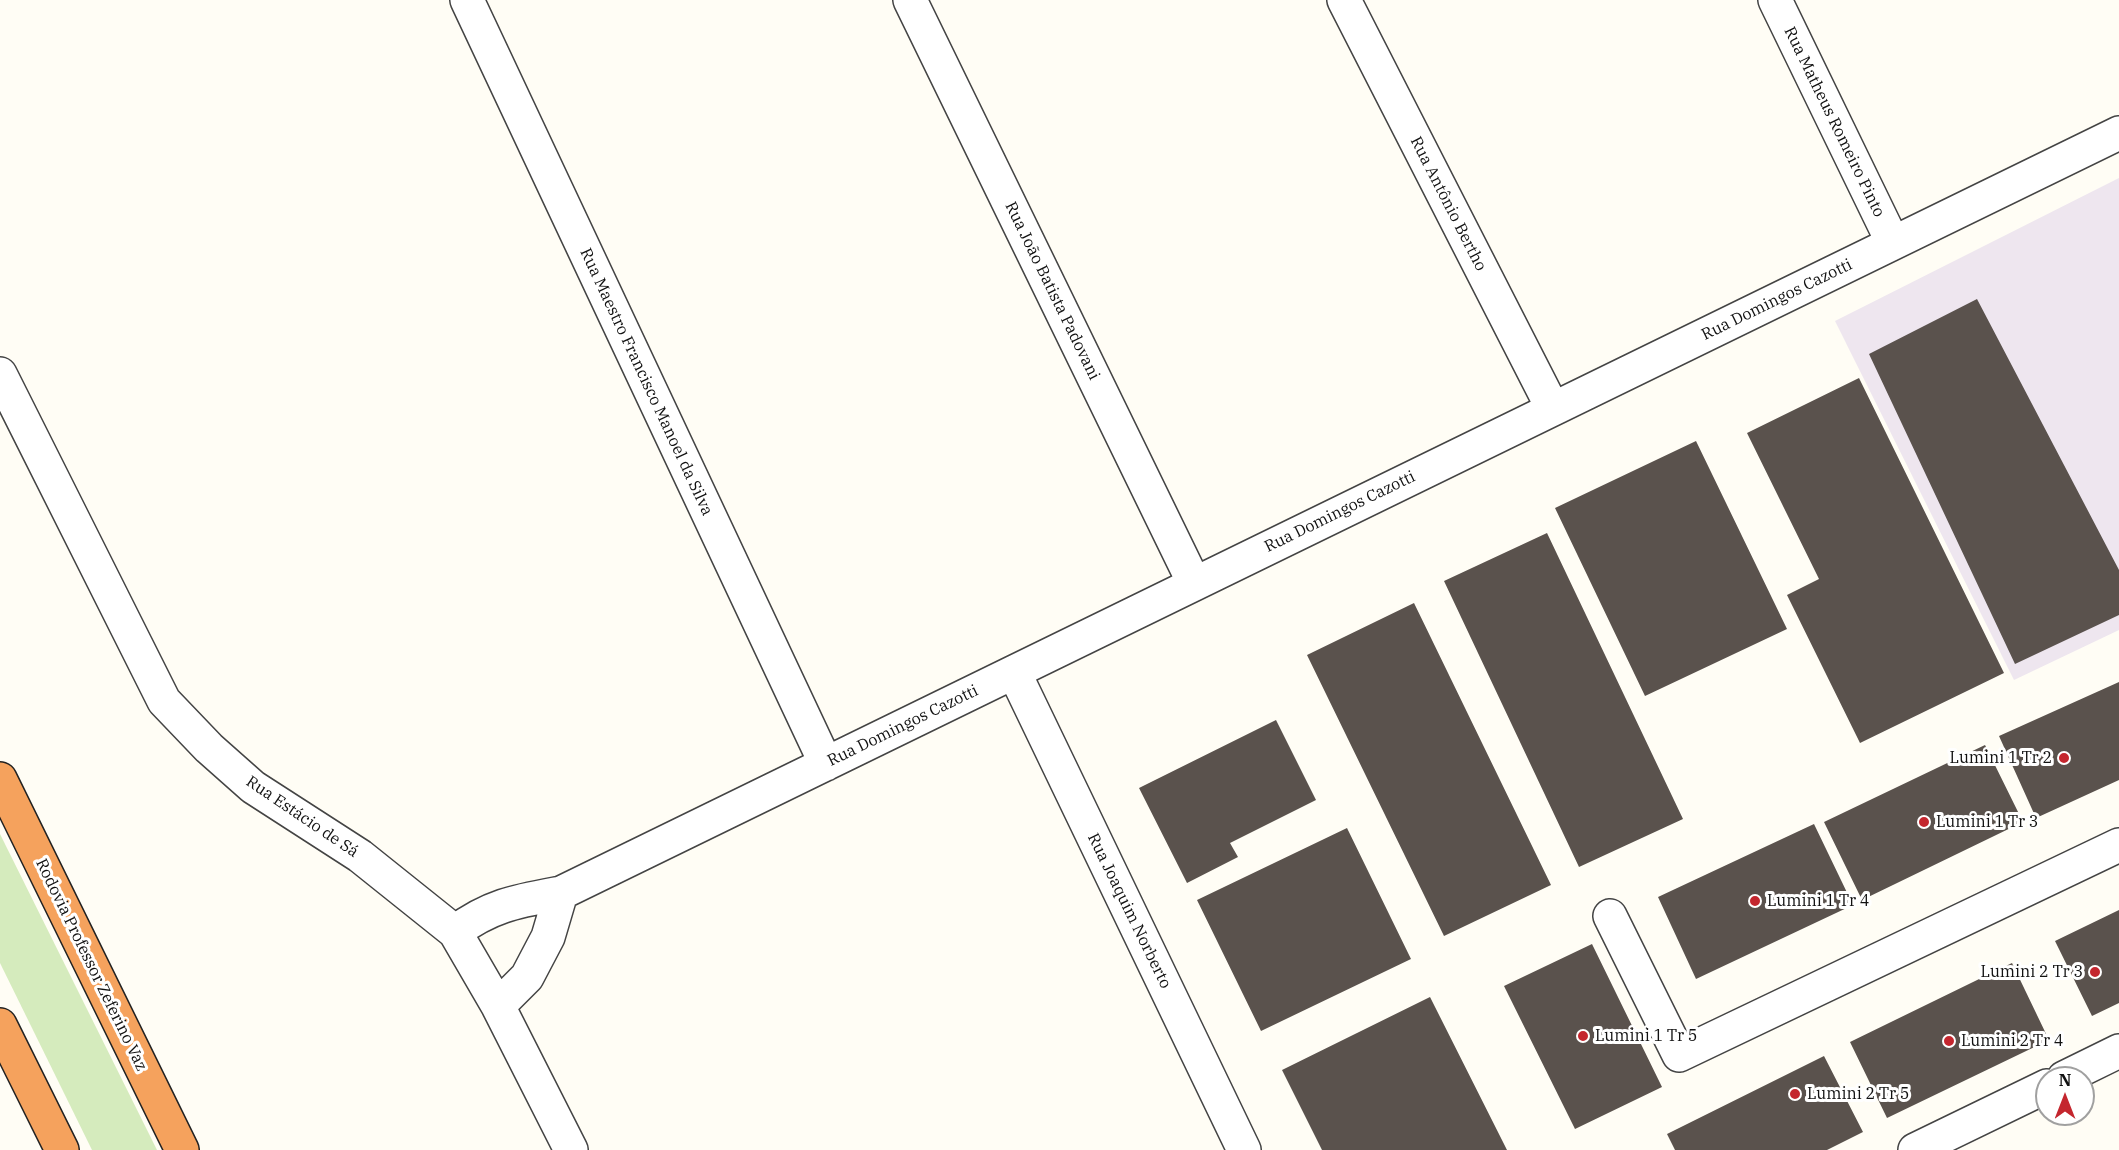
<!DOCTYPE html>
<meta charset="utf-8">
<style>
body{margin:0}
#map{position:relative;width:2119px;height:1150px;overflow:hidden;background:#fffdf5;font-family:"IBM Plex Serif",serif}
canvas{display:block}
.north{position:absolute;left:2035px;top:1066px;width:60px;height:60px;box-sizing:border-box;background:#fff;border:2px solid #a0a0a0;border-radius:50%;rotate:0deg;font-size:16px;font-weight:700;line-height:24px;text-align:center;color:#111}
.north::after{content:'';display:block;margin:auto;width:21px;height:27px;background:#c4262e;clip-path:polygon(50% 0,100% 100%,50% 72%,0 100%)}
</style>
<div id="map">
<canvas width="2119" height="1150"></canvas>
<div class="north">N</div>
</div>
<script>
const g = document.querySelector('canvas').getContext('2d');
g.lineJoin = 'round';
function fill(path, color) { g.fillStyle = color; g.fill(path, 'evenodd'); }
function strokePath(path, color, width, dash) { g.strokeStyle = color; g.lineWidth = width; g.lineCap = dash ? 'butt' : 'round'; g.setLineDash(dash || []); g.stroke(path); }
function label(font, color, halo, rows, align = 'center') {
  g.font = font + ' "IBM Plex Serif",serif'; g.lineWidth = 6; g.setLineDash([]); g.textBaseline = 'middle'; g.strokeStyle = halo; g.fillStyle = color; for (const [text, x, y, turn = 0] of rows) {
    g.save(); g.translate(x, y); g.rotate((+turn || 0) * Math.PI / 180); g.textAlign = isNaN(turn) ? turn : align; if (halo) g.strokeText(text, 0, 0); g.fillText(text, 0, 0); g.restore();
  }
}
fill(new Path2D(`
 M2119,178V630L2014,680L1835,321Z`), '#eee6ef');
fill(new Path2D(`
 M0,834L157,1150H92L0,963Z`), '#d5ebbd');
fill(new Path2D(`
 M1977,299L2119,570V615L2015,664L1869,354Z
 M1859,378L2004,673L1860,743L1787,595L1819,579L1747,433Z
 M1696,441L1787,629L1645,696L1555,508Z
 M1547,533L1683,819L1579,867L1444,581Z
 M1414,603L1551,885L1444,936L1307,655Z
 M2119,682V780L2036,818L1999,736Z
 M1276,720L1316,800L1230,843L1238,857L1187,883L1139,788Z
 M1985,745L2023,822L1862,900L1824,822Z
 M1814,824L1853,905L1696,979L1658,897Z
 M1347,828L1411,959L1261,1031L1197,900Z
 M2119,910V1003L2092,1016L2055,941Z
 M1592,944L1662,1087L1575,1129L1504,986Z
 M2012,963L2049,1040L1887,1118L1850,1042Z
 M1430,997L1507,1150H1322L1282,1070Z
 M1824,1056L1863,1132L1827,1150H1675L1667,1134Z`), '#5a524d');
const minor = new Path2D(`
 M467,0L826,764
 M910,0L1194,583
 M1344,0L1553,409
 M1775,0L1893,243
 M0,374L164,701L209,748L253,787L360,856L455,932L498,1006L571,1150
 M1014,672L1244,1150
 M1610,916L1679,1055L2119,845
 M455,932C491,905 518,901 561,893L2119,133
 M498,1006L527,977L548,937L561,893
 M2064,1078L2119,1051
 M1915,1150L2047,1086`);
const highway = new Path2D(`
 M0,779L182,1150
 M0,1025L62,1150`);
strokePath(minor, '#444', 36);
strokePath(highway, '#222', 36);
strokePath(minor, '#fff', 33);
strokePath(highway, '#f5a25d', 33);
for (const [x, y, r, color] of [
 [2064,758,6,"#c4262e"],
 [1924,822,6,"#c4262e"],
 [1755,901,6,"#c4262e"],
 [2095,972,6,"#c4262e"],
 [1583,1036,6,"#c4262e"],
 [1949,1041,6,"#c4262e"],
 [1795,1094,6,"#c4262e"]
]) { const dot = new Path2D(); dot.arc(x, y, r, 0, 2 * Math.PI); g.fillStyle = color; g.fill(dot); strokePath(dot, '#fff', 2); }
label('16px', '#111', '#fff', [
 ["Rua Matheus Romeiro Pinto",1834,122,64],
 ["Rua Antônio Bertho",1448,204,63],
 ["Rua João Batista Padovani",1052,291,64],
 ["Rua Domingos Cazotti",1777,300,-26],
 ["Rua Maestro Francisco Manoel da Silva",646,382,65],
 ["Rua Domingos Cazotti",1340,512,-26],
 ["Rua Domingos Cazotti",903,726,-26],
 ["Rua Estácio de Sá",302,817,34],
 ["Rua Joaquim Norberto",1129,911,64],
 ["Rodovia Professor Zeferino Vaz",91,965,64]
]);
label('16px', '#111', '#fff', [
 ["Lumini 1 Tr 2",2052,758,"right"],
 ["Lumini 1 Tr 3",1936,822],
 ["Lumini 1 Tr 4",1767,901],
 ["Lumini 2 Tr 3",2083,972,"right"],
 ["Lumini 1 Tr 5",1595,1036],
 ["Lumini 2 Tr 4",1961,1041],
 ["Lumini 2 Tr 5",1807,1094]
], 'left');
</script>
